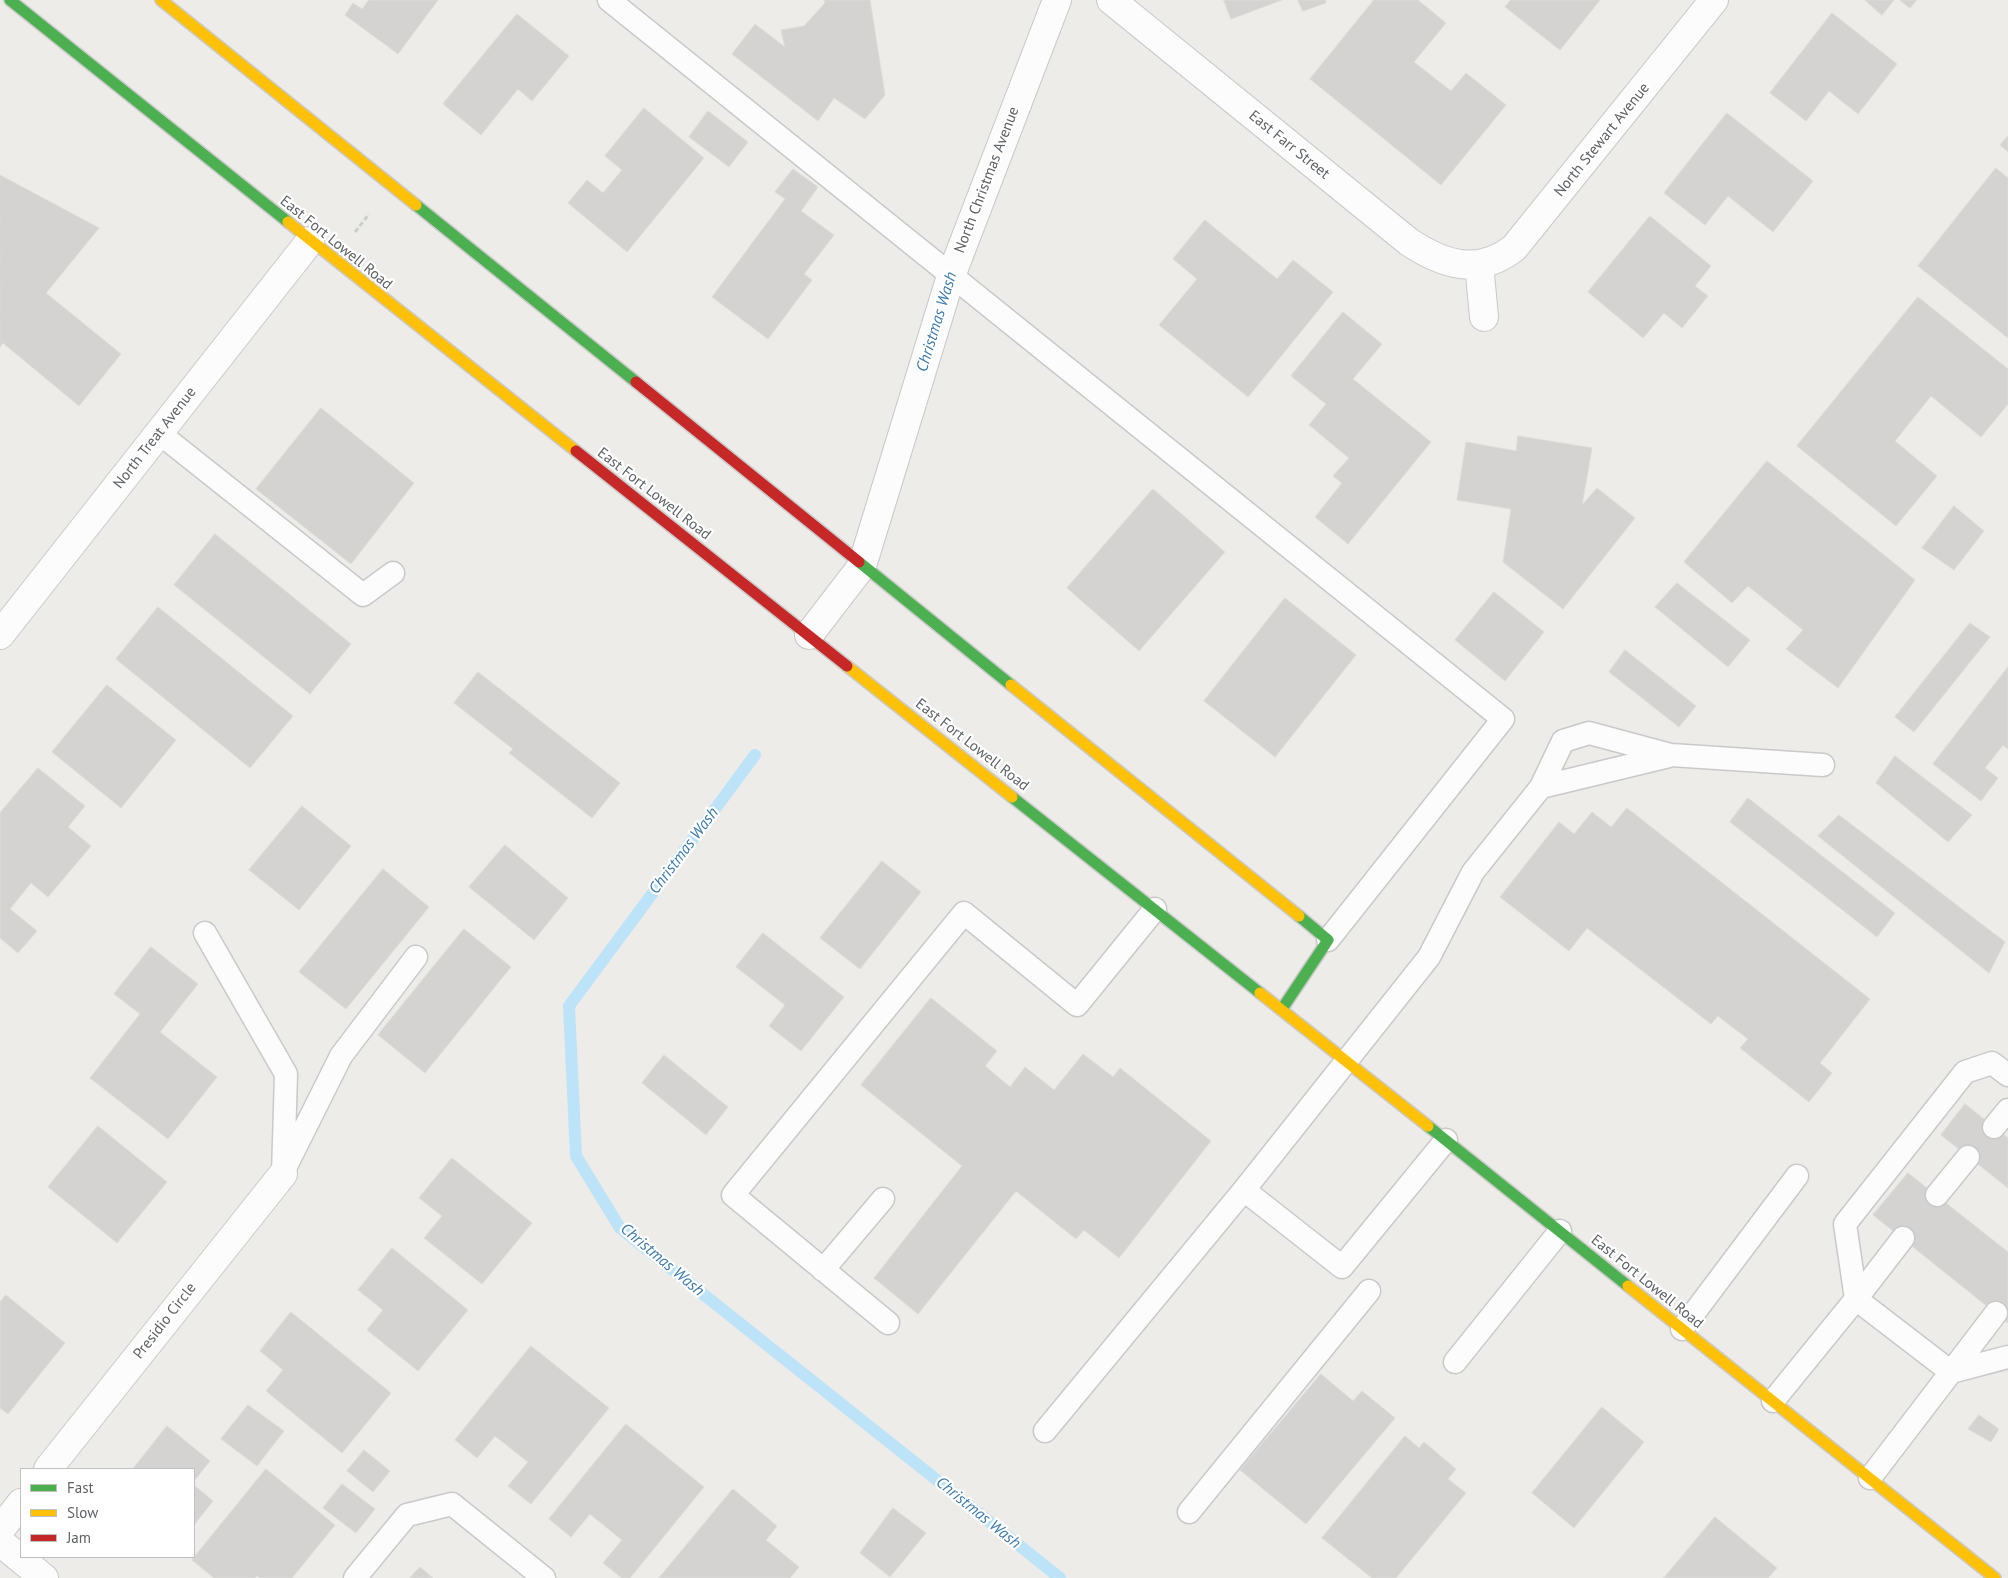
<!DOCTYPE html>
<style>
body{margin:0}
#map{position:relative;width:2008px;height:1578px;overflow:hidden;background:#eeece8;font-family:"PT Sans",sans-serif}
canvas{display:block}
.legend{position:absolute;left:20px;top:1468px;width:175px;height:90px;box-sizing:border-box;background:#fff;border:1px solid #bec0c2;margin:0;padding:6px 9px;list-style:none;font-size:15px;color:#5d6266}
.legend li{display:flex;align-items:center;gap:10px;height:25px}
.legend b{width:25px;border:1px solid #bec0c2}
</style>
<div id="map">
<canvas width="2008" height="1578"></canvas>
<ul class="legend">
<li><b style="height:6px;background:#4caf50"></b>Fast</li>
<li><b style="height:6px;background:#ffc107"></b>Slow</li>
<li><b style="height:6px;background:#c62828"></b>Jam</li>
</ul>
</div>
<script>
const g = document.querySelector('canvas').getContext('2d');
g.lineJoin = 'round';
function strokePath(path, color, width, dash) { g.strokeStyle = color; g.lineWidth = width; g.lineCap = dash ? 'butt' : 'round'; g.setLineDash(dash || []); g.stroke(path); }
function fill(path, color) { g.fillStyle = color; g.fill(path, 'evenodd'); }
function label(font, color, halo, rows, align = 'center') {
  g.font = font + ' "PT Sans",sans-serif'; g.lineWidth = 4.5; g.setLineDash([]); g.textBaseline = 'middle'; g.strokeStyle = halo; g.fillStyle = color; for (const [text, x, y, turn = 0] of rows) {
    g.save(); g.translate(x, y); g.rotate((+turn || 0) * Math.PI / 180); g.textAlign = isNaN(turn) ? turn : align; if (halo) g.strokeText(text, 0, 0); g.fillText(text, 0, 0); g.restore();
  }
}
strokePath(new Path2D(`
 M755,755L569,1006L576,1156L620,1228L1060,1578`), '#bce3f8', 12);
const building = new Path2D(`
 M369,0H438L398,54L345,15L353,3L362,9Z
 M824,0H870L885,95L865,119L834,98L818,121L732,54L755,24L785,47L781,30L804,26L825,3Z
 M1224,0H1282L1231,19Z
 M1298,0H1325L1326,3L1303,11Z
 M1374,0H1418L1446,23L1414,62L1451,91L1466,73L1506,105L1441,185L1310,79Z
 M1511,0H1600L1560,50L1505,7Z
 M1865,0H1894L1882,15Z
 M1900,0H1917L1910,8Z
 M1832,13L1897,64L1858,114L1829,91L1806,121L1770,93Z
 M517,14L569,56L532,101L518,89L481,135L443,104Z
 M644,108L704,158L627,252L568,203L587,180L603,193L622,170L605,156Z
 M708,111L748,142L729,167L689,137Z
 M1727,113L1813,181L1773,232L1728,196L1705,225L1664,193Z
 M2008,136V152L2000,145Z
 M1996,168L2008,178V338L1918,266Z
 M793,169L818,187L801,211L834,235L804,274L812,280L768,339L712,297L785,199L775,192Z
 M0,175L99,228L46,293L121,354L79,406L3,343L0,347Z
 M1650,216L1711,266L1695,286L1708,296L1682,328L1664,313L1643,338L1588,292Z
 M1205,220L1277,279L1293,260L1333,292L1248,397L1159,325L1197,279L1173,259Z
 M1918,297L2008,369V404L1981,437L1931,396L1895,441L1937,476L1896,526L1797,446Z
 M1343,312L1382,344L1353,379L1431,442L1348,544L1315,517L1342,483L1333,476L1349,458L1309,425L1326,404L1291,376Z
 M321,408L414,483L351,564L256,489Z
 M1518,436L1592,448L1582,505L1597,488L1635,518L1563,609L1503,562L1511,509L1457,500L1466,442L1516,451Z
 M1767,461L1915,580L1838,688L1786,649L1803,630L1748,586L1732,603L1684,562Z
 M1153,489L1225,552L1139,651L1067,588Z
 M1954,506L1984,531L1954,570L1922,548Z
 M215,534L351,644L310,694L174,585Z
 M1677,583L1750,640L1728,667L1655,607Z
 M1494,592L1544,632L1505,681L1455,640Z
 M1285,598L1356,655L1275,757L1204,701Z
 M158,607L293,716L250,768L116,659Z
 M1970,623L1990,637L1914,732L1895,717Z
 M1625,650L1696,706L1679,727L1609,672Z
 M2008,667V749L2003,745L1985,768L1998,778L1981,801L1933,764Z
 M478,672L620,783L592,818L509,753L513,749L454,703Z
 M107,685L176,740L121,808L52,752Z
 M1895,756L1972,815L1948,842L1876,783Z
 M38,768L85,806L68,827L91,846L48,897L31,883L10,909L37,931L18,953L0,938V813Z
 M1748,798L1895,913L1877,937L1730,822Z
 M302,806L351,846L299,910L249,870Z
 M1627,808L1870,999L1820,1063L1832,1073L1809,1102L1740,1048L1748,1039L1718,1016L1711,1024L1587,928L1569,951L1500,897L1559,822L1574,834L1592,812L1611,827Z
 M1839,815L2005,942L1989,973L1818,836Z
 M505,845L568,898L534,940L469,887Z
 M882,861L921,892L860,969L820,938Z
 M383,869L429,907L346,1009L299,972Z
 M464,929L511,967L425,1073L378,1035Z
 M763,933L844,997L801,1051L769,1026L785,1005L736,967Z
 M151,947L198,984L160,1032L217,1077L168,1139L90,1078L140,1014L114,994Z
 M931,998L997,1051L985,1066L1010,1087L1025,1067L1054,1090L1083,1054L1113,1077L1120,1068L1211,1141L1119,1258L1084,1230L1076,1239L1016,1191L918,1314L874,1278L962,1166L861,1085Z
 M664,1055L728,1107L706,1135L642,1083Z
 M1965,1104L2008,1138V1188L1941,1135Z
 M98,1126L167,1182L117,1243L48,1187Z
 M452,1158L532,1223L482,1284L424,1238L442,1216L419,1198Z
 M1908,1173L2008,1252V1323L1873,1215Z
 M392,1248L468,1310L418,1371L367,1330L383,1310L358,1290Z
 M6,1295L65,1343L8,1414L0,1408V1302Z
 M291,1312L391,1393L342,1453L266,1391L283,1370L260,1351Z
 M531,1346L609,1408L531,1504L508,1486L528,1462L495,1436L477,1458L455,1440Z
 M1321,1374L1353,1401L1362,1391L1395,1418L1306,1524L1240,1470Z
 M248,1405L284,1431L257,1466L221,1439Z
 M1602,1407L1644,1442L1574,1528L1532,1493Z
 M1979,1415L1999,1429L1991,1442L1968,1429Z
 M626,1424L704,1487L630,1578H622L603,1563L622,1540L590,1514L571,1537L549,1519Z
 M167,1426L210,1461L194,1481V1469H133Z
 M1405,1436L1419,1448L1424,1442L1456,1469L1448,1479L1466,1493L1396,1578H1372L1322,1538Z
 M364,1450L390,1471L373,1492L347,1471Z
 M266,1469L335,1525L292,1578H260L257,1576L255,1578H214L192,1560Z
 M342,1484L375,1509L356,1533L323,1508Z
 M194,1485L213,1501L194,1525Z
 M733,1489L777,1526L766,1540L799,1567L790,1578H659Z
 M893,1508L926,1533L890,1577L860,1553Z
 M1715,1517L1777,1568L1768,1578H1664Z
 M420,1567L433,1578H410Z`);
fill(building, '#d4d3d1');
strokePath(building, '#dddbd8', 1);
const lane = new Path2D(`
 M609,0L1503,719L1328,940
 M159,433L363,595L393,573
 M1541,787L1669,756
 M205,933L286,1074L283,1174
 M1994,1127L2008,1110
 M286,1166L341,1056L416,957
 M1244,1190L1342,1267L1446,1140
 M1937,1195L1968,1157
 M823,1270L883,1199
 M1856,1299L1845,1224L1965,1072L1992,1063L2008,1075
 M1856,1299L1903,1238
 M888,1323L733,1195L964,913L1077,1005L1155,909
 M1682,1329L1797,1176
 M1455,1362L1560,1231
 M1951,1372L1996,1313
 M1951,1372L2008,1357
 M1773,1401L1856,1299L1951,1372L1870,1478
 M1045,1431L1244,1190L1429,957L1473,872L1541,787L1563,741L1589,733L1671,755L1823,765
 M1189,1512L1369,1291
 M355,1578L407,1515L452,1504L544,1578`);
const street = new Path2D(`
 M1111,0L1409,242C1444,265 1478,276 1514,248L1714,0
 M1479,264L1484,317
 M0,635L310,241
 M809,635L862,566L951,276L1057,0
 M48,1469L283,1174
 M0,1530L21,1503
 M0,1542L44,1578`);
const fast = new Path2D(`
 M10,0L288,222
 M416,205L636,382
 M859,562L1011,685
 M1012,797L1260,993
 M1282,1009L1328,940L1299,916
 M1428,1126L1628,1286`);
const slow = new Path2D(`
 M161,0L416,205
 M288,222L576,451
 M847,666L1012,797
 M1011,685L1299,916
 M1260,993L1428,1126
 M1628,1286L1995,1578`);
const jam = new Path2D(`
 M636,382L859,562
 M576,451L847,666`);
strokePath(lane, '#c9c9c9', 25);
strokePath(street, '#c9c9c9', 30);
strokePath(fast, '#cacaca', 14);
strokePath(slow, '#cacaca', 14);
strokePath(jam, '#cacaca', 14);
strokePath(new Path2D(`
 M355,232L369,214`), '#cacecb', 3, [5, 2.5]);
strokePath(lane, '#fcfcfc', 22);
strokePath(street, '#fcfcfc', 28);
strokePath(fast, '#4caf50', 11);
strokePath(slow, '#ffc107', 11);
strokePath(jam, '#c62828', 11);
label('15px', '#5d6266', '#fff', [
 ["North Stewart Avenue",1602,140,-51],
 ["East Farr Street",1289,145,39],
 ["North Christmas Avenue",987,180,-69],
 ["East Fort Lowell Road",336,243,39],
 ["North Treat Avenue",155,438,-52],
 ["East Fort Lowell Road",654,494,38],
 ["East Fort Lowell Road",972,745,38],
 ["East Fort Lowell Road",1647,1282,39],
 ["Presidio Circle",165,1321,-52]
]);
label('italic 16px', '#3e7baa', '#fff', [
 ["Christmas Wash",937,322,-73],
 ["Christmas Wash",684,851,-53],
 ["Christmas Wash",662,1260,40],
 ["Christmas Wash",978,1513,39]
]);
</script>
